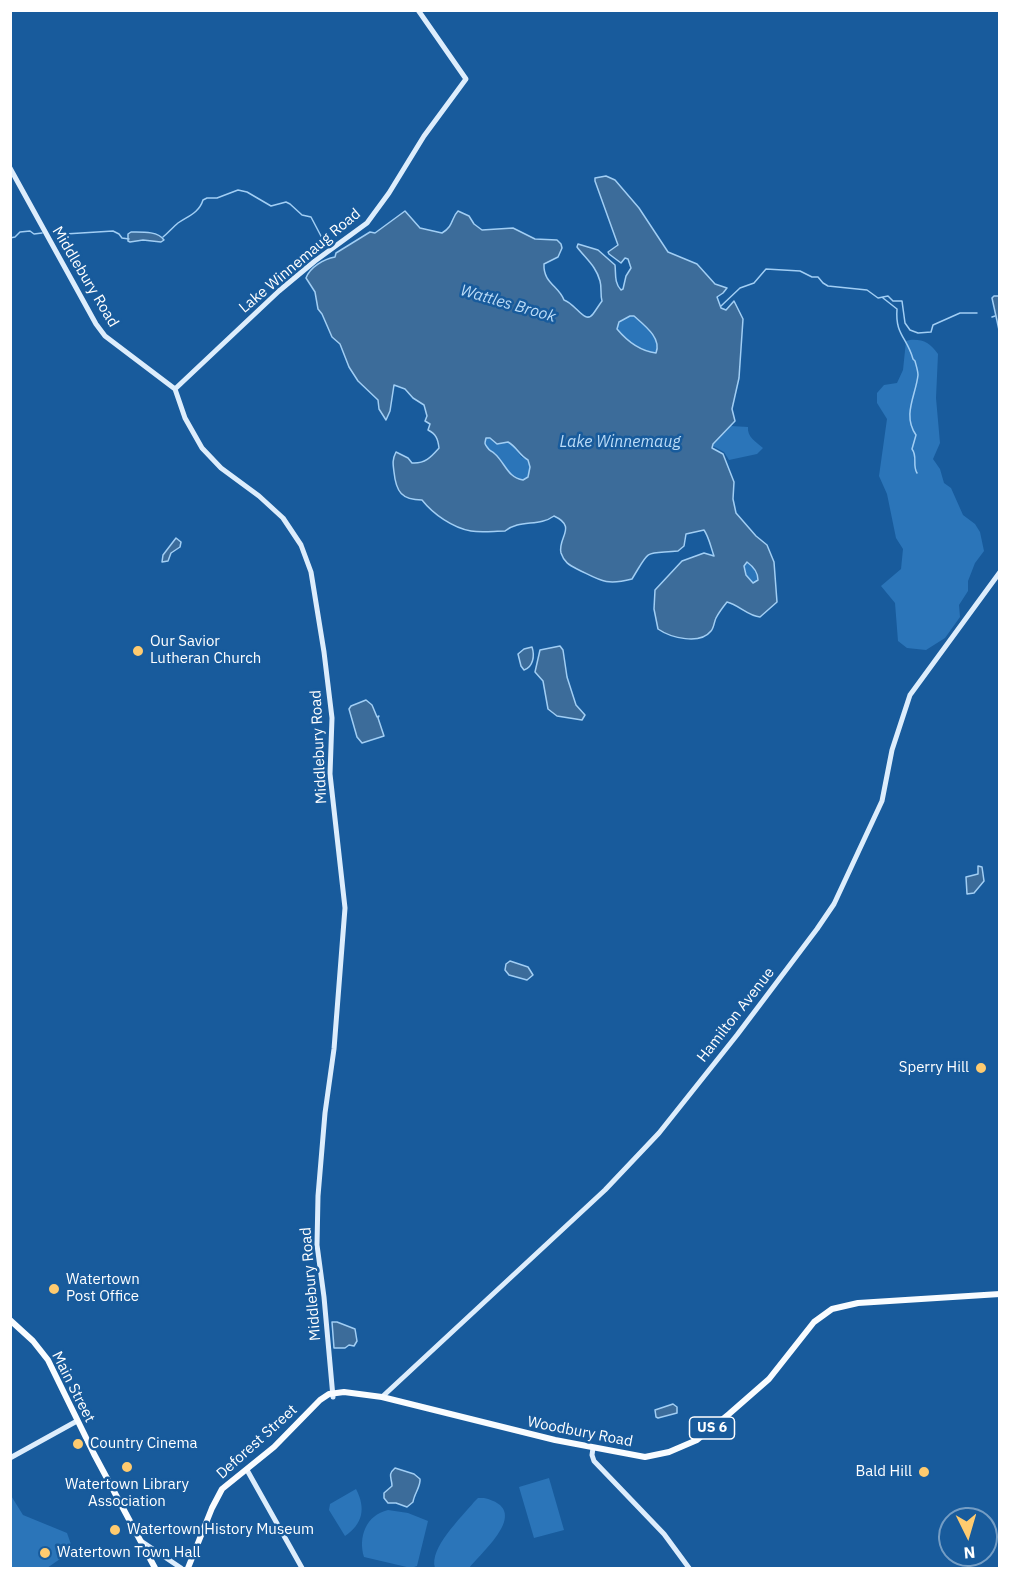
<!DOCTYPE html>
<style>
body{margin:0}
#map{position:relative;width:1010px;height:1579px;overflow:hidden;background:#185b9c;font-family:"IBM Plex Sans",sans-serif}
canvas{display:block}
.frame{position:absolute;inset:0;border:12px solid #fff;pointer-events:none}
.north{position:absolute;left:938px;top:1507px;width:60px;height:60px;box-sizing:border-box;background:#185b9c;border:2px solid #749dc4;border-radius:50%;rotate:175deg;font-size:16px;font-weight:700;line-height:24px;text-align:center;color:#fff}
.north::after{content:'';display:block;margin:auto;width:21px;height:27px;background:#ffcb6f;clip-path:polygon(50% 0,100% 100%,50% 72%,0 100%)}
</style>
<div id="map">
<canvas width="1010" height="1579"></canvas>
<div class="frame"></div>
<div class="north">N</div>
</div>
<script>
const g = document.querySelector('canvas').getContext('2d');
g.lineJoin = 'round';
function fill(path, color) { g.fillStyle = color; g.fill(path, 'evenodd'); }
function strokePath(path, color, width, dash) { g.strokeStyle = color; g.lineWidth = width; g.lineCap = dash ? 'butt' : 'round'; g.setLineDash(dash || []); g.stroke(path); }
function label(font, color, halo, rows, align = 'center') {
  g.font = font + ' "IBM Plex Sans",sans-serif'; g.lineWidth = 5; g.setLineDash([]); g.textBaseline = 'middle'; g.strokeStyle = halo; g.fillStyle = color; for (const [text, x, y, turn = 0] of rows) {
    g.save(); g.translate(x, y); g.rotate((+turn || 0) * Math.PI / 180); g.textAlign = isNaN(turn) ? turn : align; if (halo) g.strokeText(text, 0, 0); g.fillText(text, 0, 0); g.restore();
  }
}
fill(new Path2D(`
 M634,315C644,325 662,338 656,353C640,350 627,341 616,329C620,321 625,316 634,315Z
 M910,340C923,339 930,343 938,354L936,398L940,443L933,459L940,469L944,483L951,488L963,515L975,524L980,532L984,551L975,563L968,581V591L959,605L960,617L945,638L926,650L907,648L898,641L895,603L881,586L901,569L903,549L896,538L887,494L879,476L887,419L877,403V393L884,385L897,383L903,370L906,341Z
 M731,426L748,427C747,437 756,442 763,448L757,454L729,460L724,452L713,446V442Z
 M486,437L495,441L508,442L515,446L521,457L528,460L530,467L528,477L523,480C508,477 505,463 494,454C489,449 490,453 487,447C484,443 485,442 486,437Z
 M747,562C754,567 758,572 759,580L753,583L746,575L744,566Z
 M549,1478L564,1530L534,1538L519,1487Z
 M356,1489C366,1508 363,1524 345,1536L329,1510L330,1504Z
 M10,1494L23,1515L67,1533L73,1550L47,1568H11Z
 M484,1498C532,1509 485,1549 469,1568H435C429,1548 461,1518 474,1502L478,1498Z
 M388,1510L408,1513L428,1521L417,1566L411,1568L364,1557C358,1537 366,1515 388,1510Z`), '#2b75b9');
const water = new Path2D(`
 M606,176L615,180L639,208L668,252L697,264L715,284L727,288L723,293L717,297L721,308L726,310L734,301L743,319L739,378L732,409L735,421L713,444L712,448L723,454L734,482L733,499L736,513L756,536L767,545L774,562L777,602L760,617C748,616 739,605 727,602C723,607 719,612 716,618C714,622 714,628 711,631C700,645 671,638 658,629L654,609L655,590L682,561L704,553L714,556C711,548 709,537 704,530L686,534L684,546L678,551C643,554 651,548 632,579C605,586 600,580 577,569C569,565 564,562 561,553C557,538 578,527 554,516C539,527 520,519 505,531C494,531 482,533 471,531C453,528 433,514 422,500C402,500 396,492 394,472C393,464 392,460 396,452L408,458L412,463C425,464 431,457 439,448C438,439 436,434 428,430L430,424L425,421L427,416L424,405L413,398L405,389L394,385L390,411L386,420L379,409L378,400L358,381L349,367L340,344L332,337L322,314L318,309L315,292L306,278C310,267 324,259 335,257L336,253L370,232L375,233L405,211L420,228L442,233C454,226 451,218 458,211L469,216L474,224L482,230L513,228L535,239L557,240L561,244L562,248L558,257L544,264C543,283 559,286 564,300C576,304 585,325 593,314C596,310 599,305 602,301C600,294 602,288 600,281C596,266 586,259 577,247L578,244L598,250L615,265C616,273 614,283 621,290L623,289L626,276L631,268L628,259L625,258L621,263L609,254L608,252L618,245L595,181V178ZM630,316H634C644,325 662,338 656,353C640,351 627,341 617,329L619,322ZM486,438H490L497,444L508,442C517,447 519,455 528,460L530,467L528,477L523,480C508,478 505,463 495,454C490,449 491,453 487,447C484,443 485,443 486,438ZM747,562C754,567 758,572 758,580L753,583L746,575L744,566Z
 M131,232C142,232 158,231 164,240L161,242L143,240L130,242L128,241V234Z
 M994,296H999V330L992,298Z
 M176,538L181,542L180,547L171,553L168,561L162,562L163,555Z
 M560,646L563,650L567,677L576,705L585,715L582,720L557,716L548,709L543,681L535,672L540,650Z
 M532,647C535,656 533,667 524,670L521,666L518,654L524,649Z
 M366,700L372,705L377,717L379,716L378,718L384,736L362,743L357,737L349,709L351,706Z
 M978,866L982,867L984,881L974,893L967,894L966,877L978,874Z
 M510,961L528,967L533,975L527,980L509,975L505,970L506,964Z
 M332,1322H337L355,1329L357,1341L354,1346L349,1345L345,1348H334Z
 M673,1404L677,1407V1413L658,1418L656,1417L655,1410Z
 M395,1468L414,1474L420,1479C421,1486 414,1494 413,1502L407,1507L396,1503H388L384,1498V1493L392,1486C392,1478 387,1475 395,1468Z`);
fill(water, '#3c6c9a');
strokePath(water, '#a1cef4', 1.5);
strokePath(new Path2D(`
 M52,233L65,234L113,231L119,234L122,238L129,239
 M163,237C168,233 173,227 178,223C188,216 199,213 203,200L207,198H217L238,190L247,192L271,206L286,202L290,204L302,215L311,217L322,238
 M10,238L15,237L20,232L30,231L34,234L42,233
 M883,298L897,309C895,335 907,337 913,359L915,361C916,365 918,371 918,375C916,395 902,415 916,435L912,449C918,457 912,465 917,473
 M721,306L740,288L754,283L766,269L800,271L812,277H818L823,283L828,286L867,290L878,298L888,296L893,301H902L905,323L910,330L918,333L931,332L933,325L960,313H977
 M992,317L995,316`), '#a1cef4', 1.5);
strokePath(new Path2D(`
 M10,168L96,324L105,336L175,389L185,418L202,448L221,468L259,496L283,518L301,545L311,572L324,652L332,718L330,774L345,908L334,1049L325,1113L318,1196L317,1245L324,1297L333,1397
 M175,389L279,291L315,261L367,223L389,193L424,136L466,79L418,10
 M382,1397L605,1190L659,1133L737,1035L817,929L834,904L882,801L892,750L910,695L1000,572
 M593,1448L592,1455L594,1461L664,1534L689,1568
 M10,1458L77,1421
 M247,1470L302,1568
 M141,1541L181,1568`), '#ddedfc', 5);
strokePath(new Path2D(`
 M10,1320L33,1341L48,1360L94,1454L155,1568
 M188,1568L212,1508L222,1489L274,1447L320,1400L329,1394L344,1392L382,1397L555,1440L645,1457L669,1452L697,1440L729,1414L769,1379L814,1322L832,1309L858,1303L1000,1294`), '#f9fcff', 6);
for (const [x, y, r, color] of [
 [138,651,6,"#ffcb6f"],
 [981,1068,6,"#ffcb6f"],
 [54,1289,6,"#ffcb6f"],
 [78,1444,6,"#ffcb6f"],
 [127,1467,6,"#ffcb6f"],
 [924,1472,6,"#ffcb6f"],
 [115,1530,6,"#ffcb6f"],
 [45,1553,6,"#ffcb6f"]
]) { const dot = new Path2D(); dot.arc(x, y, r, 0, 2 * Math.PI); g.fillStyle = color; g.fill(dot); strokePath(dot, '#185b9c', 2); }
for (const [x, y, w] of [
 [712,1428,45]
]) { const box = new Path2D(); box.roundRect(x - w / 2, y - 11, w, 22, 4.5); g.fillStyle = '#185b9c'; g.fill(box); strokePath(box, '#fff', 1.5); }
label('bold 14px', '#fff', null, [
 ["US 6",712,1428]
]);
label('15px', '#fff', '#185b9c', [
 ["Lake Winnemaug Road",300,261,-40],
 ["Middlebury Road",85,277,59],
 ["Middlebury Road",319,747,-93],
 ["Hamilton Avenue",736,1015,-52],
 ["Middlebury Road",311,1284,-95],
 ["Main Street",73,1387,63],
 ["Woodbury Road",580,1432,11],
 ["Deforest Street",257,1442,-42]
]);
label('15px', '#fff', '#185b9c', [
 ["Our Savior",150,642],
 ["Lutheran Church",150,659],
 ["Sperry Hill",969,1068,"right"],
 ["Watertown",66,1280],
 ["Post Office",66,1297],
 ["Country Cinema",90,1444],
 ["Bald Hill",912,1472,"right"],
 ["Watertown Library",127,1485,"center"],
 ["Association",127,1502,"center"],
 ["Watertown History Museum",127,1530],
 ["Watertown Town Hall",57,1553]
], 'left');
label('italic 16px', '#bbdcf8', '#185b9c', [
 ["Wattles Brook",508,304,16],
 ["Lake Winnemaug",620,442]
]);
</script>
